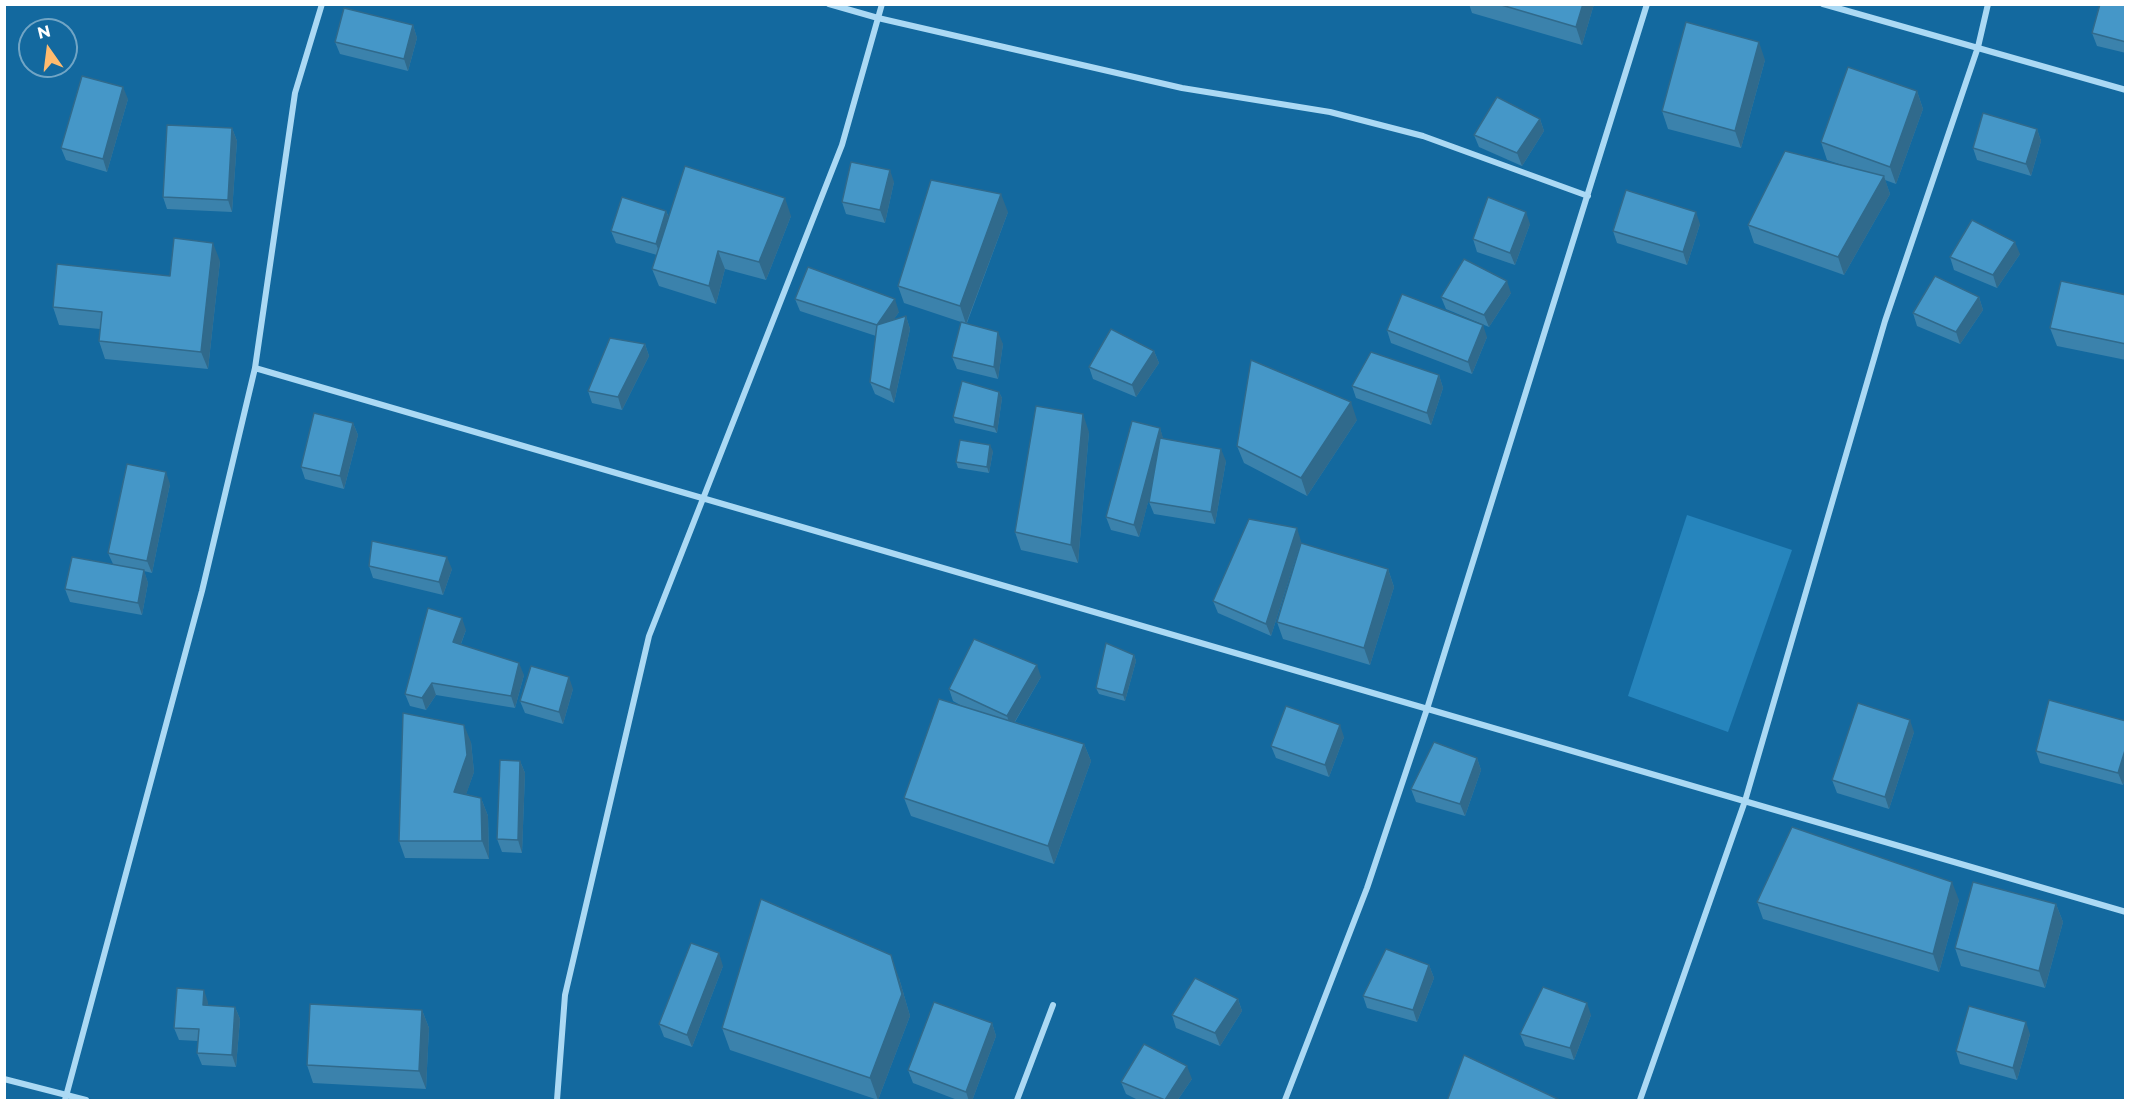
<!DOCTYPE html>
<style>
body{margin:0}
#map{position:relative;width:2130px;height:1105px;overflow:hidden;background:#13699f;font-family:Montserrat,sans-serif}
canvas{display:block}
.frame{position:absolute;inset:0;border:6px solid #fff;pointer-events:none}
.north{position:absolute;left:18px;top:18px;width:60px;height:60px;box-sizing:border-box;background:#13699f;border:2px solid #71a5c5;border-radius:50%;rotate:346deg;font-size:16px;font-weight:700;line-height:24px;text-align:center;color:#fff}
.north::after{content:'';display:block;margin:auto;width:21px;height:27px;background:#ffbb6e;clip-path:polygon(50% 0,100% 100%,50% 72%,0 100%)}
</style>
<div id="map">
<canvas width="2130" height="1105"></canvas>
<div class="frame"></div>
<div class="north">N</div>
</div>
<script>
const g = document.querySelector('canvas').getContext('2d');
g.lineJoin = 'round';
function fill(path, color) { g.fillStyle = color; g.fill(path, 'evenodd'); }
function strokePath(path, color, width, dash) { g.strokeStyle = color; g.lineWidth = width; g.lineCap = dash ? 'butt' : 'round'; g.setLineDash(dash || []); g.stroke(path); }
fill(new Path2D(`
 M1687,515L1792,550L1728,732L1628,696Z`), '#2685bd');
strokePath(new Path2D(`
 M829,4L878,18L1182,88L1330,112L1423,136L1588,196
 M1823,4L2126,90
 M255,368L2126,912
 M4,1079L86,1100
 M65,1100L202,591L255,368L295,93L322,4
 M557,1100L565,995L649,636L842,145L882,4
 M1017,1100L1053,1005
 M1285,1100L1367,888L1427,709L1647,4
 M1640,1100L1745,801L1885,321L1978,47L1988,4`), '#abd9f4', 6);
fill(new Path2D(`
 M1469,4H1594L1582,45L1472,13Z
 M2126,4V53L2097,46L2092,33Z
 M413,25L417,38L408,71L340,54L335,42Z
 M1765,60L1741,148L1668,129L1662,111Z
 M1917,91L1923,109L1896,184L1885,180L1890,194L1844,275L1754,243L1748,225L1845,166L1827,160L1821,142Z
 M128,99L107,172L66,160L61,148Z
 M1540,119L1544,131L1522,166L1479,147L1474,135Z
 M232,128L237,141L232,212L167,209L163,197Z
 M2037,129L2041,141L2031,176L1977,160L1973,148Z
 M894,182L885,223L846,214L842,202Z
 M666,211L669,217L791,216L766,280L725,269L716,304L659,286L652,269L657,255L616,243L611,231Z
 M1008,212L967,323L1003,344L998,379L957,369L952,357L961,322L904,303L898,286Z
 M1530,224L1515,265L1477,252L1473,239Z
 M1700,224L1687,265L1617,243L1613,231Z
 M2020,254L1997,288L1954,270L1950,257Z
 M220,261L208,369L105,359L99,341L100,329L59,325L53,307L170,276Z
 M1511,293L1489,327L1446,309L1441,297Z
 M2126,295V360L2057,346L2050,328Z
 M1979,297L1983,310L1960,344L1917,326L1913,313Z
 M795,299L899,312L893,320L906,316L910,329L894,403L875,394L870,382L876,336L800,311Z
 M1387,330L1487,337L1472,374L1391,343Z
 M645,344L649,356L622,410L592,403L588,391Z
 M1154,351L1159,363L1136,397L1093,379L1089,367Z
 M1439,375L1443,388L1431,425L1356,398L1352,386Z
 M999,392L1002,398L997,433L955,423L953,417Z
 M1357,420L1307,496L1244,463L1237,446Z
 M353,423L358,435L344,489L305,479L301,467Z
 M1160,428L1163,439L1226,461L1215,524L1154,514L1149,502L1152,486L1139,537L1111,530L1106,517Z
 M1089,432L1078,563L1021,550L1015,532Z
 M993,451L989,473L958,468L956,462Z
 M170,484L152,573L144,571L148,583L142,615L70,602L65,589L113,564L108,553Z
 M1301,541L1271,636L1218,613L1213,601Z
 M369,566L452,569L443,595L373,578Z
 M1388,569L1394,587L1370,665L1283,639L1277,622Z
 M466,630L461,644L524,675L515,708L436,695L426,710L410,706L405,694Z
 M1134,655L1136,661L1125,701L1099,694L1096,688Z
 M1041,677L1015,722L1084,744L1091,761L1054,864L911,816L904,798L962,706L953,701L949,689Z
 M573,689L563,724L525,713L520,701Z
 M2126,721V776L2123,785L2040,763L2036,751Z
 M1914,732L1889,809L1837,793L1832,780Z
 M1344,737L1329,777L1276,758L1271,746Z
 M471,742L474,772L466,794L481,798L488,816L489,859L405,858L399,841Z
 M1477,758L1481,770L1465,816L1416,802L1411,789Z
 M520,761L525,773L522,853L502,852L497,839Z
 M1959,900L1939,972L1763,919L1757,902Z
 M2056,904L2063,922L2045,988L1961,966L1955,948Z
 M1429,965L1434,978L1417,1022L1367,1008L1363,996Z
 M723,966L692,1047L664,1037L659,1024Z
 M899,978L910,1016L878,1100L730,1050L722,1028Z
 M1238,999L1242,1011L1220,1046L1176,1028L1172,1015Z
 M208,1002V1005L235,1007L240,1019L236,1067L202,1065L197,1053L198,1041L179,1040L174,1028Z
 M422,1010L429,1028L426,1089L313,1083L307,1065Z
 M1591,1015L1574,1060L1525,1046L1520,1034Z
 M992,1023L996,1036L972,1101H960L913,1083L908,1070Z
 M2030,1034L2017,1080L1960,1064L1956,1051Z
 M1192,1079L1177,1101H1140L1126,1094L1121,1082Z`), '#3b82ac');
fill(new Path2D(`
 M1583,4H1594L1582,45L1576,27Z
 M413,25L417,38L408,71L404,59Z
 M1759,42L1765,60L1741,148L1735,131Z
 M123,87L128,99L107,172L103,159Z
 M1917,91L1923,109L1896,184L1890,167Z
 M1540,119L1544,131L1522,166L1517,153Z
 M232,128L237,141L232,212L228,200Z
 M2037,129L2041,141L2031,176L2026,164Z
 M890,170L894,182L885,223L880,210Z
 M1884,176L1890,194L1844,275L1838,257Z
 M1001,194L1008,212L966,324L960,306Z
 M785,198L791,216L766,280L759,262Z
 M666,211L671,223L661,256L656,244Z
 M1526,212L1530,224L1515,265L1510,253Z
 M1696,212L1700,224L1687,265L1683,252Z
 M2015,242L2020,254L1997,288L1993,275Z
 M213,243L220,261L208,369L201,352Z
 M718,251L725,269L716,304L709,286Z
 M1507,281L1511,293L1489,327L1484,315Z
 M1979,297L1983,310L1960,344L1956,332Z
 M895,299L899,312L881,338L877,325Z
 M906,316L910,329L894,403L890,390Z
 M1483,325L1487,337L1472,374L1468,362Z
 M998,332L1003,344L998,379L994,367Z
 M645,344L649,356L622,410L618,397Z
 M1154,351L1159,363L1136,397L1132,385Z
 M1439,375L1443,388L1431,425L1427,413Z
 M999,392L1002,398L997,433L994,427Z
 M1351,402L1357,420L1307,496L1301,478Z
 M1083,414L1089,432L1078,563L1071,545Z
 M353,423L358,435L344,489L340,476Z
 M1160,428L1164,441L1139,537L1134,525Z
 M990,445L993,451L989,473L987,467Z
 M1221,449L1226,461L1215,524L1211,512Z
 M166,472L170,484L152,573L147,561Z
 M1297,528L1301,541L1271,636L1266,624Z
 M447,557L452,569L443,595L439,582Z
 M1388,569L1394,587L1370,665L1364,648Z
 M144,570L148,583L142,615L138,603Z
 M462,618L466,630L457,654L453,642Z
 M1134,655L1136,661L1125,701L1123,695Z
 M519,663L524,675L515,708L511,696Z
 M1037,665L1041,677L1011,728L1007,716Z
 M569,677L573,689L563,724L559,712Z
 M432,683L436,695L426,710L422,698Z
 M1910,720L1914,732L1889,809L1885,797Z
 M464,725L471,742L474,772L461,809L454,792Z
 M1340,725L1344,737L1329,777L1325,765Z
 M1084,744L1091,761L1054,864L1048,846Z
 M2126,747V776L2123,785L2118,773Z
 M1477,758L1481,770L1465,816L1460,804Z
 M520,761L525,773L522,853L518,840Z
 M481,798L488,816L489,859L482,841Z
 M1952,882L1959,900L1939,972L1933,954Z
 M2056,904L2063,922L2045,988L2039,971Z
 M719,953L723,966L692,1047L687,1035Z
 M891,955L899,978L910,1016L878,1100L870,1078Z
 M1429,965L1434,978L1417,1022L1413,1010Z
 M204,990L208,1002L207,1017L203,1005Z
 M1238,999L1242,1011L1220,1046L1215,1033Z
 M1587,1003L1591,1015L1574,1060L1570,1048Z
 M235,1007L240,1019L236,1067L232,1055Z
 M422,1010L429,1028L426,1089L419,1071Z
 M2026,1022L2030,1034L2017,1080L2013,1068Z
 M992,1023L996,1036L972,1101H969L966,1092Z
 M1187,1066L1192,1079L1177,1101H1165Z`), '#306a8c');
const building = new Path2D(`
 M1498,4H1583L1576,27Z
 M2100,4H2126V42L2092,33Z
 M344,8L413,25L404,59L335,42Z
 M1686,22L1759,42L1735,131L1662,111Z
 M1848,67L1917,91L1890,167L1821,142Z
 M82,76L123,87L103,159L61,148Z
 M1497,97L1540,119L1517,153L1474,135Z
 M1983,113L2037,129L2026,164L1973,148Z
 M167,125L232,128L228,200L163,197Z
 M1785,151L1884,176L1838,257L1748,225Z
 M851,162L890,170L880,210L842,202Z
 M685,166L785,198L759,262L718,251L709,286L652,269Z
 M931,180L1001,194L960,306L898,286Z
 M1626,190L1696,212L1683,252L1613,231Z
 M622,197L666,211L656,244L611,231Z
 M1488,197L1526,212L1510,253L1473,239Z
 M1972,220L2015,242L1993,275L1950,257Z
 M174,238L213,243L201,352L99,341L102,312L53,307L57,264L170,276Z
 M1464,259L1507,281L1484,315L1441,297Z
 M808,267L895,299L877,325L795,299Z
 M1935,276L1979,297L1956,332L1913,313Z
 M2061,281L2126,295V344L2050,328Z
 M1402,294L1483,325L1468,362L1387,330Z
 M906,316L890,390L870,382L877,325Z
 M961,322L998,332L994,367L952,357Z
 M1111,329L1154,351L1132,385L1089,367Z
 M610,338L645,344L618,397L588,391Z
 M1371,352L1439,375L1427,413L1352,386Z
 M1251,360L1351,402L1301,478L1237,446Z
 M962,381L999,392L994,427L953,417Z
 M1036,406L1083,414L1071,545L1015,532Z
 M314,413L353,423L340,476L301,467Z
 M1132,421L1160,428L1134,525L1106,517Z
 M1160,438L1221,449L1211,512L1149,502Z
 M960,440L990,445L987,467L956,462Z
 M127,464L166,472L147,561L108,553Z
 M1249,519L1297,528L1266,624L1213,601Z
 M372,541L447,557L439,582L369,566Z
 M1301,543L1388,569L1364,648L1277,622Z
 M72,557L144,570L138,603L65,589Z
 M428,608L462,618L453,642L519,663L511,696L432,683L422,698L405,694Z
 M974,639L1037,665L1007,716L949,689Z
 M1106,643L1134,655L1123,695L1096,688Z
 M531,666L569,677L559,712L520,701Z
 M939,699L1084,744L1048,846L904,798Z
 M2049,700L2126,721V747L2118,773L2036,751Z
 M1858,703L1910,720L1885,797L1832,780Z
 M1286,706L1340,725L1325,765L1271,746Z
 M403,713L464,725L467,755L454,792L481,798L482,841H399Z
 M1434,742L1477,758L1460,804L1411,789Z
 M500,760L520,761L518,840L497,839Z
 M1792,827L1952,882L1933,954L1757,902Z
 M1973,882L2056,904L2039,971L1955,948Z
 M761,899L891,955L902,994L870,1078L722,1028Z
 M691,943L719,953L687,1035L659,1024Z
 M1386,949L1429,965L1413,1010L1363,996Z
 M1195,978L1238,999L1215,1033L1172,1015Z
 M1543,987L1587,1003L1570,1048L1520,1034Z
 M177,988L204,990L203,1005L235,1007L232,1055L197,1053L199,1029L174,1028Z
 M934,1002L992,1023L966,1092L908,1070Z
 M310,1004L422,1010L419,1071L307,1065Z
 M1969,1006L2026,1022L2013,1068L1956,1051Z
 M1144,1044L1187,1066L1165,1100L1121,1082Z
 M1464,1055L1562,1101H1447Z`);
fill(building, '#4597c8');
strokePath(building, '#306a8c', 1.5);
</script>
